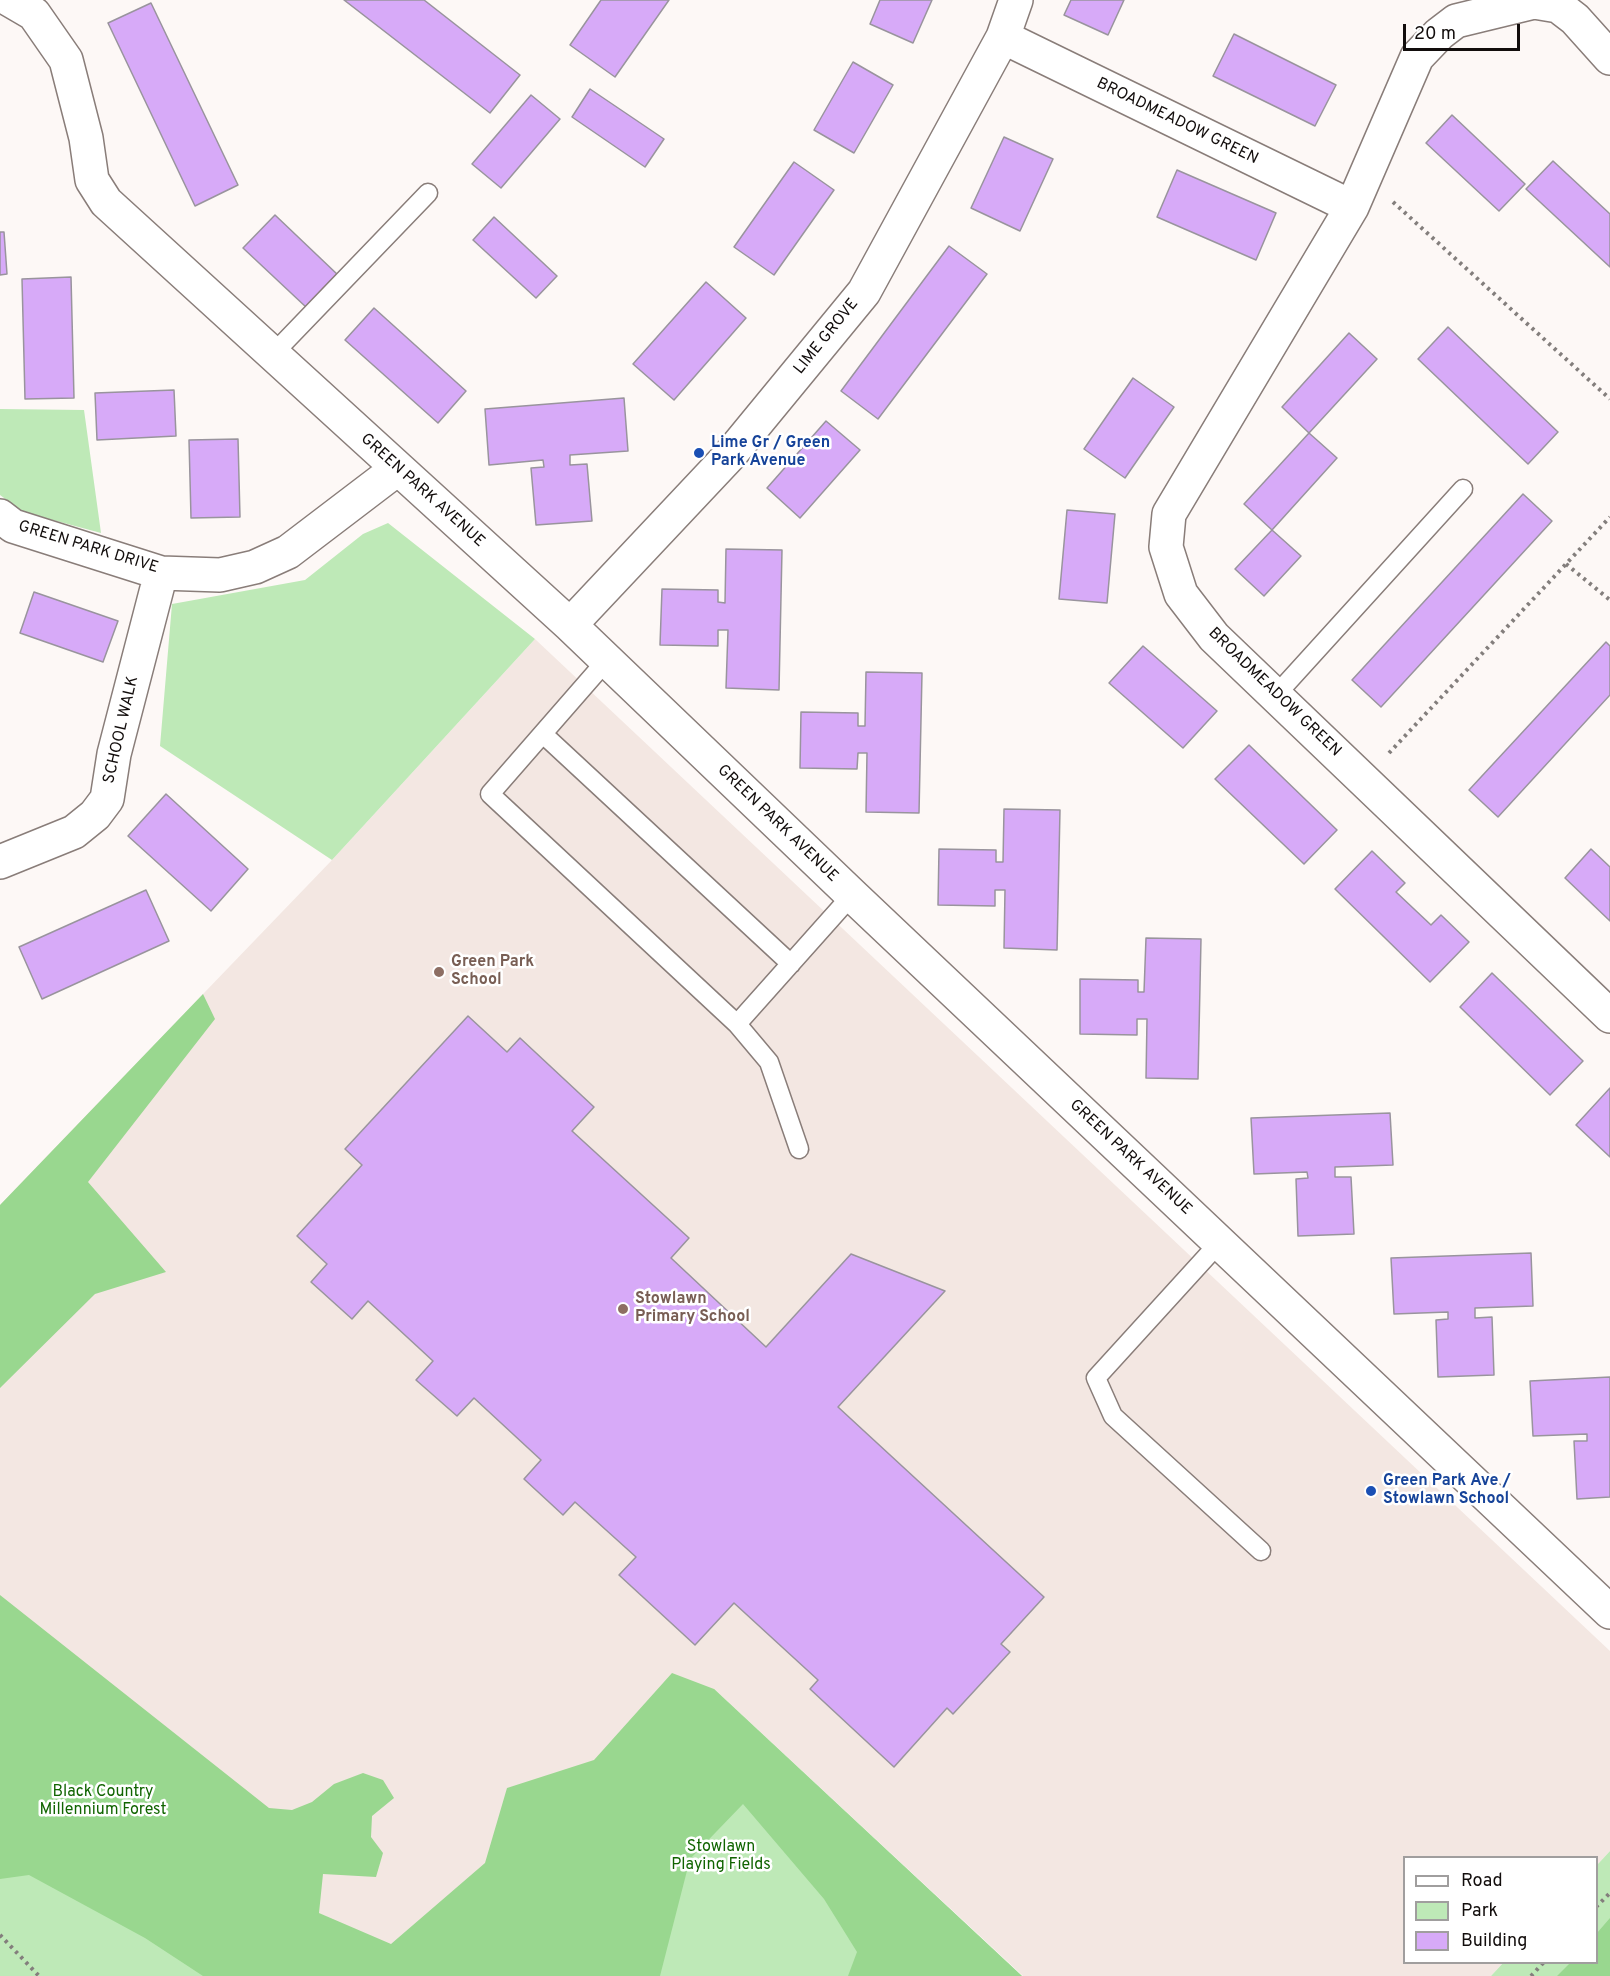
<!DOCTYPE html>
<style>
body{margin:0}
#map{position:relative;width:1610px;height:1976px;overflow:hidden;background:#fdf8f6;font-family:Overpass,sans-serif}
canvas{display:block}
.legend{position:absolute;left:1403px;top:1856px;width:195px;height:108px;box-sizing:border-box;background:#fff;border:2px solid #a09e9e;margin:0;padding:8px 10px;list-style:none;font-size:18px;color:#120d0c}
.legend li{display:flex;align-items:center;gap:12px;height:30px}
.legend b{width:30px;border:2px solid #a09e9e}
.scale{position:absolute;left:1403px;top:24px;width:117px;height:27px;box-sizing:border-box;border:3px solid #120d0c;border-top:0;padding-left:8px;font-size:18px;line-height:21px;white-space:nowrap;color:#120d0c;-webkit-text-stroke:4px #fff;paint-order:stroke}
</style>
<div id="map">
<canvas width="1610" height="1976"></canvas>
<ul class="legend">
<li><b style="height:8px;background:#fff"></b>Road</li>
<li><b style="height:16px;background:#bee9b7"></b>Park</li>
<li><b style="height:16px;background:#d7aaf8"></b>Building</li>
</ul>
<div class="scale">20 m</div>
</div>
<script>
const g = document.querySelector('canvas').getContext('2d');
g.lineJoin = 'round';
function fill(path, color) { g.fillStyle = color; g.fill(path, 'evenodd'); }
function strokePath(path, color, width, dash) { g.strokeStyle = color; g.lineWidth = width; g.lineCap = dash ? 'butt' : 'round'; g.setLineDash(dash || []); g.stroke(path); }
function label(font, color, halo, rows, align = 'center') {
  g.font = font + ' Overpass,sans-serif'; g.lineWidth = 5; g.setLineDash([]); g.textBaseline = 'middle'; g.strokeStyle = halo; g.fillStyle = color; for (const [text, x, y, turn = 0] of rows) {
    g.save(); g.translate(x, y); g.rotate((+turn || 0) * Math.PI / 180); g.textAlign = isNaN(turn) ? turn : align; if (halo) g.strokeText(text, 0, 0); g.fillText(text, 0, 0); g.restore();
  }
}
fill(new Path2D(`
 M535,639L1610,1651V1851L1597,1865L1596,1858H1404V1962L1503,1963L1491,1976H1023L715,1690L450,1976L0,1760V1205L332,860Z`), '#f3e7e2');
fill(new Path2D(`
 M0,409L84,410L101,533L23,512L0,495Z
 M388,523L535,639L332,860L160,746L172,604L305,580L363,534Z
 M714,1689L1022,1976H450Z
 M0,1760L378,1976H0Z
 M1610,1851V1976H1491L1503,1963L1596,1962L1597,1865Z`), '#bee9b7');
fill(new Path2D(`
 M203,994L215,1019L88,1182L166,1272L95,1294L0,1388V1205Z
 M0,1595L269,1808L292,1810L312,1802L334,1784L363,1773L383,1780L394,1798L372,1816L371,1837L383,1853L376,1877L323,1874L319,1913L391,1944L485,1863L507,1788L594,1760L672,1673L714,1689L1022,1976H848L857,1952L824,1899L743,1804L690,1859L660,1976H203L145,1938L29,1875L0,1879Z
 M1610,1918V1976H1557L1570,1963L1596,1962L1597,1933Z`), '#99d78f');
const building = new Path2D(`
 M344,0H424L520,75L490,113Z
 M601,0H669L615,77L570,45Z
 M880,0H932L913,43L870,24Z
 M1071,0H1124L1108,35L1064,15Z
 M151,3L238,185L195,206L108,23Z
 M1234,34L1336,85L1315,126L1213,76Z
 M853,62L893,85L854,153L814,130Z
 M590,89L664,139L645,167L572,117Z
 M531,95L560,119L501,188L472,164Z
 M1452,115L1525,184L1499,211L1426,143Z
 M1004,137L1053,159L1020,231L971,208Z
 M1553,161L1610,214V267L1526,189Z
 M794,162L834,190L774,275L734,247Z
 M1177,170L1276,213L1256,260L1157,217Z
 M275,215L338,275L307,308L243,248Z
 M494,217L557,276L536,298L473,240Z
 M0,232H4L7,274L0,275Z
 M949,246L987,274L878,419L841,391Z
 M71,277L74,398L25,399L22,279Z
 M706,282L746,318L674,400L633,364Z
 M374,308L466,391L438,423L345,340Z
 M1448,327L1558,432L1528,464L1418,359Z
 M1349,333L1377,359L1309,433L1282,407Z
 M1133,378L1174,407L1125,478L1084,449Z
 M174,390L176,436L97,440L95,393Z
 M624,398L628,451L570,455V465L587,464L592,521L536,525L531,468L544,467L543,460L489,465L485,409Z
 M826,421L860,450L800,518L767,488Z
 M1309,433L1337,458L1272,530L1244,504Z
 M238,439L240,517L191,518L189,440Z
 M1523,494L1552,521L1381,707L1352,680Z
 M1067,510L1115,514L1107,603L1059,599Z
 M1272,530L1301,556L1264,596L1235,569Z
 M726,549L782,550L779,690L726,688L728,630H718V646L660,645L662,589L718,590V602L725,603Z
 M34,592L118,621L103,662L20,633Z
 M1606,642L1610,646V695L1498,817L1469,790Z
 M1143,646L1217,711L1183,748L1109,683Z
 M866,672L922,673L919,813L866,812L867,753H858L857,769L800,768L801,712L858,713V726H865Z
 M1249,745L1337,830L1304,864L1215,779Z
 M166,794L248,869L211,911L128,836Z
 M1004,809L1060,810L1057,950L1004,948L1005,890H995V906L938,905L939,849L996,850V862H1003Z
 M1591,849L1610,867V921L1565,878Z
 M1372,851L1405,883L1396,892L1431,925L1441,915L1469,942L1430,982L1335,889Z
 M146,890L169,941L42,999L19,947Z
 M1146,938L1201,939L1198,1079L1146,1078L1147,1019H1137V1035L1080,1034V979L1138,980V992H1144Z
 M1492,973L1583,1061L1550,1095L1460,1007Z
 M468,1016L507,1052L520,1038L594,1107L572,1131L689,1238L671,1258L766,1347L851,1254L945,1291L838,1407L1044,1597L1001,1644L1010,1652L953,1714L947,1708L894,1767L810,1689L818,1680L734,1603L695,1645L619,1575L636,1557L575,1502L563,1515L524,1479L541,1460L474,1398L457,1416L416,1380L433,1361L368,1301L352,1319L311,1282L327,1264L297,1236L362,1165L345,1149Z
 M1610,1088V1157L1576,1125Z
 M1390,1113L1393,1165L1335,1167V1177H1351L1354,1234L1298,1236L1296,1179L1308,1178L1307,1172L1254,1174L1251,1118Z
 M1531,1253L1533,1306L1475,1308V1318L1492,1317L1494,1375L1438,1377L1436,1320L1448,1319V1312L1394,1314L1391,1258Z
 M1610,1377V1497L1577,1499L1574,1441H1587V1434L1533,1436L1530,1381Z`);
fill(building, '#d7aaf8');
strokePath(building, '#99949d', 1.5);
const lane = new Path2D(`
 M272,355L428,193
 M606,661L490,794L737,1024L769,1062L799,1149
 M1275,696L1463,489
 M543,734L791,964
 M737,1024L852,895
 M1219,1243L1096,1378L1113,1416L1261,1551`);
const street = new Path2D(`
 M10,0L34,14L66,60L86,138L92,180L106,202L570,625L852,895L1610,1612
 M1003,37L1352,207
 M1610,58L1575,19L1558,6L1534,2L1456,21L1439,34L1417,57L1352,207L1169,514L1166,547L1181,594L1214,637L1610,1016
 M0,516L13,526L161,573L220,575L255,567L288,552L397,469
 M570,625L730,455L864,292L1003,37L1016,0
 M0,862L74,832L95,815L107,799L114,754L161,573`);
strokePath(lane, '#897d79', 21);
strokePath(street, '#897d79', 36);
strokePath(new Path2D(`
 M1393,202L1610,399
 M1566,564L1610,600
 M1389,753L1610,517
 M1596,1907L1610,1893
 M0,1935L39,1976
 M1531,1976L1544,1962`), '#837e7c', 4, [3, 4.5]);
strokePath(lane, '#fff', 18);
strokePath(street, '#fff', 33);
for (const [x, y, r, color] of [
 [699,453,6,"#1a4fb4"],
 [439,972,6,"#8d6e63"],
 [623,1309,6,"#8d6e63"],
 [1371,1491,6,"#1a4fb4"]
]) { const dot = new Path2D(); dot.arc(x, y, r, 0, 2 * Math.PI); g.fillStyle = color; g.fill(dot); strokePath(dot, '#fff', 2); }
label('16px', '#120d0c', '#fff', [
 ["BROADMEADOW GREEN",1177,122,26],
 ["LIME GROVE",827,337,-51],
 ["GREEN PARK AVENUE",422,491,42],
 ["GREEN PARK DRIVE",88,548,17],
 ["BROADMEADOW GREEN",1274,693,44],
 ["SCHOOL WALK",122,730,-77],
 ["GREEN PARK AVENUE",777,824,44],
 ["GREEN PARK AVENUE",1130,1158,43]
]);
label('bold 16px', '#164399', '#fff', [
 ["Lime Gr / Green",711,444],
 ["Park Avenue",711,462],
 ["Green Park Ave /",1383,1482],
 ["Stowlawn School",1383,1500]
], 'left');
label('bold 16px', '#785e54', '#fff', [
 ["Green Park",451,963],
 ["School",451,981],
 ["Stowlawn",635,1300],
 ["Primary School",635,1318]
], 'left');
label('16px', '#106400', '#fff', [
 ["Black Country",103,1793],
 ["Millennium Forest",103,1811],
 ["Stowlawn",721,1848],
 ["Playing Fields",721,1866]
]);
</script>
